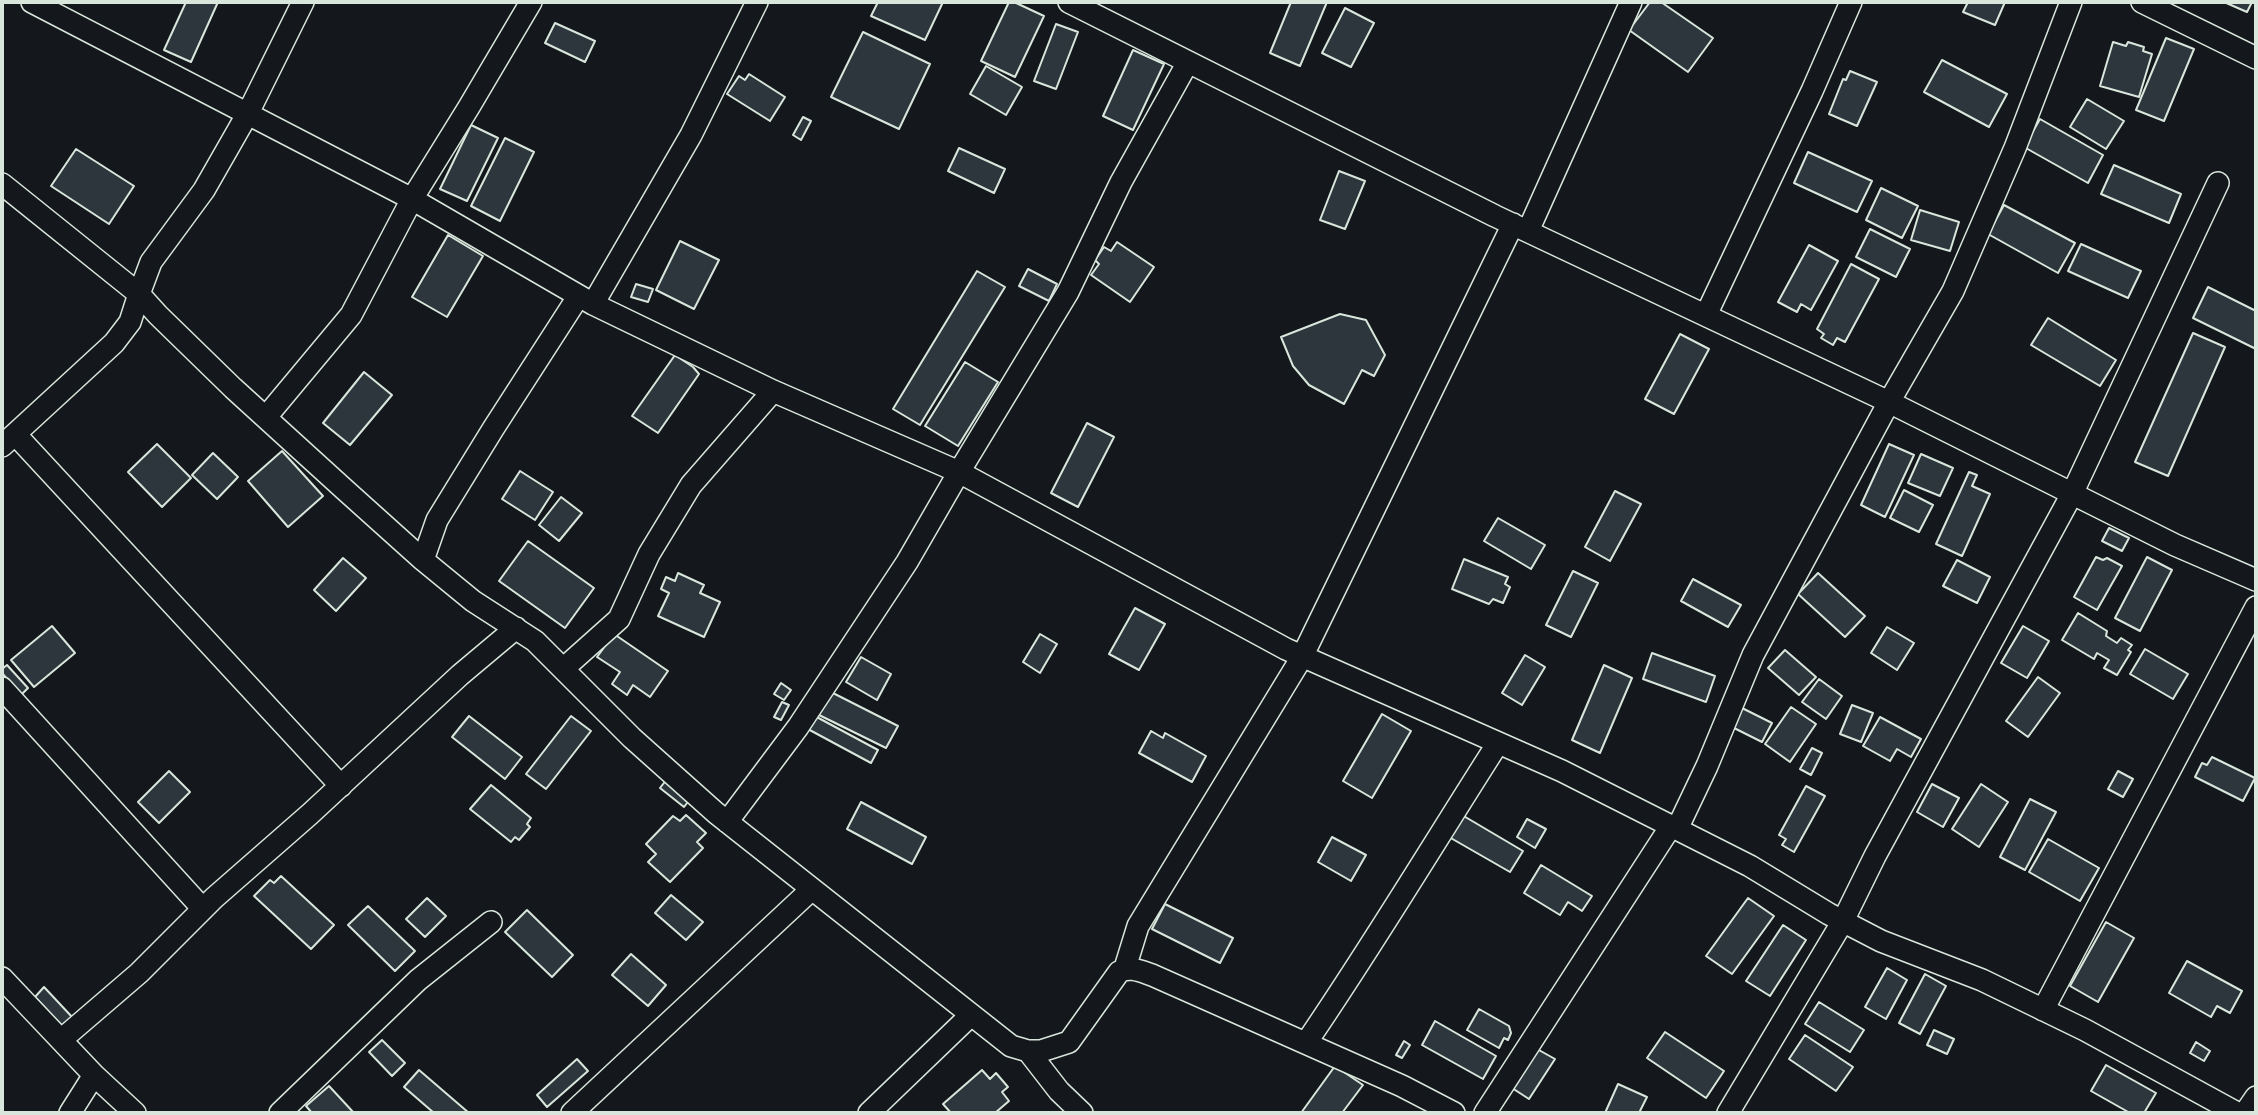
<!DOCTYPE html>
<style>
body{margin:0}
#map{position:relative;width:2258px;height:1115px;overflow:hidden;background:#14181c;font-family:"Space Grotesk",sans-serif}
canvas{display:block}
.frame{position:absolute;inset:0;border:4px solid #d8e6dc;pointer-events:none}
</style>
<div id="map">
<canvas width="2258" height="1115"></canvas>
<div class="frame"></div>
</div>
<script>
const g = document.querySelector('canvas').getContext('2d');
g.lineJoin = 'round';
function fill(path, color) { g.fillStyle = color; g.fill(path, 'evenodd'); }
function strokePath(path, color, width, dash) { g.strokeStyle = color; g.lineWidth = width; g.lineCap = dash ? 'butt' : 'round'; g.setLineDash(dash || []); g.stroke(path); }
const building = new Path2D(`
 M186,2H218L191,62L164,50Z
 M878,2H943L925,40L871,16Z
 M1009,2H1014L1044,16L1015,77L981,61Z
 M1291,2H1327L1300,66L1270,53Z
 M1650,2H1661L1713,38L1688,72L1629,30Z
 M1968,2H2005L1995,25L1963,12Z
 M2224,2H2252L2247,12Z
 M1345,8L1374,23L1351,67L1322,53Z
 M555,23L595,41L585,62L545,43Z
 M1056,24L1078,32L1056,89L1034,81Z
 M863,32L930,64L899,129L831,97Z
 M2166,38L2194,49L2164,121L2136,110Z
 M2113,42L2126,46L2128,42L2144,47L2143,51L2152,54L2139,97L2100,86Z
 M1133,50L1164,64L1133,130L1103,116Z
 M1942,60L2007,94L1989,127L1924,92Z
 M986,66L1022,87L1006,115L970,94Z
 M1850,71L1877,82L1857,126L1829,114L1843,79L1846,80Z
 M749,74L785,97L770,121L727,94L739,76L745,80Z
 M2087,99L2124,121L2106,149L2070,127Z
 M803,117L811,121L801,140L793,135Z
 M2040,119L2103,155L2088,183L2024,147Z
 M471,125L498,138L467,201L440,189Z
 M505,138L534,152L500,221L471,206Z
 M959,148L1005,169L994,193L948,171Z
 M76,149L134,186L109,224L51,186Z
 M1808,152L1872,181L1857,212L1794,183Z
 M2114,165L2181,194L2169,223L2101,194Z
 M1339,171L1365,181L1345,229L1320,220Z
 M1881,188L1918,206L1902,238L1866,220Z
 M2004,205L2075,243L2058,273L1988,234Z
 M1920,210L1959,222L1950,251L1911,240Z
 M1870,229L1910,249L1896,277L1856,257Z
 M448,235L483,256L447,317L412,297Z
 M680,241L719,260L694,309L656,290Z
 M1117,242L1154,267L1130,302L1091,275L1099,264L1095,260L1104,247L1111,251Z
 M2081,244L2141,271L2128,298L2068,271Z
 M1809,245L1838,261L1811,310L1801,304L1797,312L1778,302Z
 M1851,264L1879,279L1845,342L1837,338L1833,345L1821,338L1824,334L1817,329Z
 M1028,269L1057,284L1049,301L1019,286Z
 M977,271L1005,287L920,425L893,409Z
 M636,284L653,289L648,302L631,297Z
 M2208,287L2256,311V349L2193,318Z
 M1340,314L1366,320L1385,355L1374,376L1362,370L1344,404L1309,385L1293,366L1281,337Z
 M2048,318L2116,360L2100,386L2031,345Z
 M2193,333L2225,347L2168,476L2135,462Z
 M1680,334L1709,349L1674,414L1645,399Z
 M675,355L693,367L699,374L658,433L632,416Z
 M965,362L998,382L958,446L925,426Z
 M364,372L392,395L350,445L323,423Z
 M1087,423L1114,437L1078,507L1051,493Z
 M157,444L191,478L162,507L128,472Z
 M1889,444L1914,455L1885,517L1861,505Z
 M282,451L323,496L288,527L248,481Z
 M213,453L238,477L217,499L192,475Z
 M1921,454L1953,468L1940,496L1908,483Z
 M520,471L553,492L535,520L502,499Z
 M1969,472L1977,475L1972,486L1990,494L1962,556L1936,544Z
 M1904,490L1933,505L1919,532L1890,518Z
 M1615,491L1641,504L1610,561L1585,547Z
 M561,497L582,513L559,541L539,525Z
 M1498,518L1545,545L1531,569L1484,541Z
 M2109,528L2129,538L2122,551L2102,541Z
 M528,541L594,588L565,628L499,581Z
 M2096,557L2103,560L2107,558L2122,566L2097,610L2074,597Z
 M2147,557L2172,570L2140,631L2115,618Z
 M343,558L366,578L336,611L314,590Z
 M1464,559L1508,577L1505,584L1510,587L1503,603L1493,599L1489,604L1452,589Z
 M1957,560L1990,577L1977,603L1943,586Z
 M1573,571L1598,583L1571,637L1546,625Z
 M678,573L704,585L700,593L720,602L704,637L658,616L669,593L661,589L666,577L675,581Z
 M1818,573L1865,616L1845,637L1798,594Z
 M1693,579L1741,605L1728,627L1681,601Z
 M1135,608L1165,624L1139,670L1109,654Z
 M2078,613L2107,631L2106,636L2117,643L2121,638L2132,645L2128,650L2131,652L2117,675L2104,668L2109,660L2097,653L2094,659L2062,640Z
 M52,626L75,653L34,687L11,660Z
 M2023,626L2049,641L2027,678L2001,663Z
 M1887,627L1914,643L1897,670L1871,653Z
 M614,634L668,671L650,697L633,685L627,695L612,684L620,672L597,657Z
 M1040,634L1057,644L1040,673L1023,662Z
 M2145,649L2188,674L2173,699L2130,674Z
 M1785,650L1816,677L1799,695L1768,668Z
 M1652,653L1715,676L1706,702L1643,679Z
 M1525,655L1545,667L1522,705L1502,693Z
 M861,657L891,674L877,700L846,682Z
 M7,665L28,688L21,695L2,673V669Z
 M1604,665L1632,678L1600,753L1572,740Z
 M2038,677L2060,693L2028,737L2006,721Z
 M1819,679L1842,696L1826,719L1802,702Z
 M781,683L791,690L784,700L774,694Z
 M829,691L898,726L886,748L817,714Z
 M782,702L789,705L781,720L774,717Z
 M1852,705L1873,713L1861,742L1840,734Z
 M1738,706L1772,723L1762,742L1728,725Z
 M1791,707L1816,724L1790,762L1765,744Z
 M1382,714L1411,731L1372,798L1343,781Z
 M813,715L878,750L871,763L806,728Z
 M469,716L522,757L505,779L452,737Z
 M571,716L591,731L546,789L526,774Z
 M1880,717L1921,739L1911,757L1897,749L1890,761L1863,746Z
 M1151,731L1163,738L1165,733L1206,756L1192,782L1139,753Z
 M1812,748L1822,753L1811,775L1800,769Z
 M2212,757L2255,778L2243,801L2195,777L2202,763L2207,765Z
 M169,771L190,792L159,823L138,802Z
 M2118,771L2133,779L2123,797L2108,789Z
 M667,779L691,798L684,807L660,788Z
 M1932,784L1959,798L1943,827L1917,812Z
 M1981,784L2008,802L1979,847L1952,829Z
 M491,785L531,818L527,824L530,827L519,840L515,837L511,842L470,809Z
 M1806,786L1825,796L1794,852L1782,845L1786,839L1779,835Z
 M2030,799L2056,812L2025,870L2000,857Z
 M861,802L926,837L912,864L847,829Z
 M686,815L706,833L697,842L703,848L670,882L648,862L656,854L646,844L673,816L680,821Z
 M1462,815L1523,851L1510,872L1449,837Z
 M1527,819L1546,829L1535,848L1517,837Z
 M1332,837L1366,855L1351,881L1318,862Z
 M2048,839L2099,868L2080,901L2029,872Z
 M1541,865L1592,896L1582,911L1568,902L1560,915L1524,893Z
 M281,876L334,925L311,949L254,896L270,880L274,883Z
 M671,895L703,922L686,940L655,913Z
 M427,898L446,916L425,937L406,919Z
 M1748,898L1774,916L1732,974L1706,956Z
 M1165,904L1233,938L1220,963L1152,929Z
 M368,906L415,951L395,971L348,925Z
 M527,910L573,955L552,977L505,932Z
 M2106,922L2134,938L2098,1002L2070,986Z
 M1783,925L1806,940L1770,996L1746,981Z
 M631,954L666,985L648,1006L612,975Z
 M2187,961L2242,991L2230,1013L2217,1006L2211,1017L2169,993Z
 M1887,968L1907,980L1886,1019L1865,1007Z
 M1925,974L1946,986L1920,1034L1899,1023Z
 M44,987L73,1018L63,1027L35,997Z
 M1819,1002L1864,1030L1850,1052L1805,1024Z
 M1479,1009L1509,1026L1511,1033L1508,1040L1504,1038L1499,1048L1467,1030Z
 M1435,1021L1496,1056L1483,1079L1422,1045Z
 M1934,1030L1954,1039L1947,1054L1927,1045Z
 M1665,1032L1724,1071L1706,1098L1647,1058Z
 M1805,1035L1853,1067L1836,1091L1789,1059Z
 M382,1040L405,1063L392,1076L369,1052Z
 M1404,1041L1410,1045L1402,1058L1396,1055Z
 M2196,1042L2210,1051L2204,1061L2190,1053Z
 M1537,1049L1555,1059L1529,1099L1512,1088Z
 M577,1059L588,1071L547,1107L537,1095Z
 M2106,1065L2156,1093L2144,1113H2130L2091,1091Z
 M1335,1066L1363,1085L1342,1113H1301Z
 M419,1070L469,1113H434L404,1087Z
 M982,1070L990,1079L996,1073L1008,1087L1002,1092L1009,1101L995,1113H951L943,1104Z
 M1618,1084L1647,1097L1639,1113H1605Z
 M329,1086L354,1113H312L306,1106Z`);
fill(building, '#2c363c');
strokePath(building, '#d8e6dc', 2);
const minor = new Path2D(`
 M32,2L412,199L593,304L773,391L959,472L1286,649L1562,771L1750,866L1829,914L1881,941L1982,980L2085,1030L2237,1113
 M1069,2L1495,216L1889,402L2175,545L2256,580
 M2142,2L2256,58
 M2,184L139,294L151,262L204,190L248,113L303,2
 M1528,231L1631,2
 M593,304L691,135L757,2
 M1706,315L1812,91L1851,2
 M266,417L351,315L412,199L469,107L531,2
 M15,434L341,786
 M2,446L114,343L130,322L139,294L158,315L233,388L344,489L423,560L473,601L535,641L632,738L716,813L1011,1046L1028,1051H1041L1069,1042L1119,972C1130,966 1140,971 1152,975L1402,1086L1454,1113
 M423,560L437,520L493,429L578,297
 M563,669L619,619L649,554L691,485L773,391
 M2,688L203,909
 M727,822L798,727L907,562L959,472L1068,292L1121,182L1188,62
 M1677,829L1707,766L1753,655L1889,402L1953,291L2015,148L2071,2
 M1125,968L1138,926L1302,657L1513,224
 M2,978L94,1075L135,1113
 M2043,1010L2256,607
 M61,1040L139,973L214,898L310,814L460,675L516,628
 M1306,1043C1373,945 1434,843 1498,743
 M1028,1051L1059,1091L1082,1113
 M70,1113L94,1075
 M280,1113L418,980L491,922
 M572,1113L812,889
 M869,1113L971,1015
 M1485,1113L1671,826
 M1728,1113L1843,921L1875,856L2072,494L2218,183
 M2245,1113L2256,1097`);
strokePath(minor, '#d8e6dc', 24);
strokePath(minor, '#14181c', 21);
</script>
